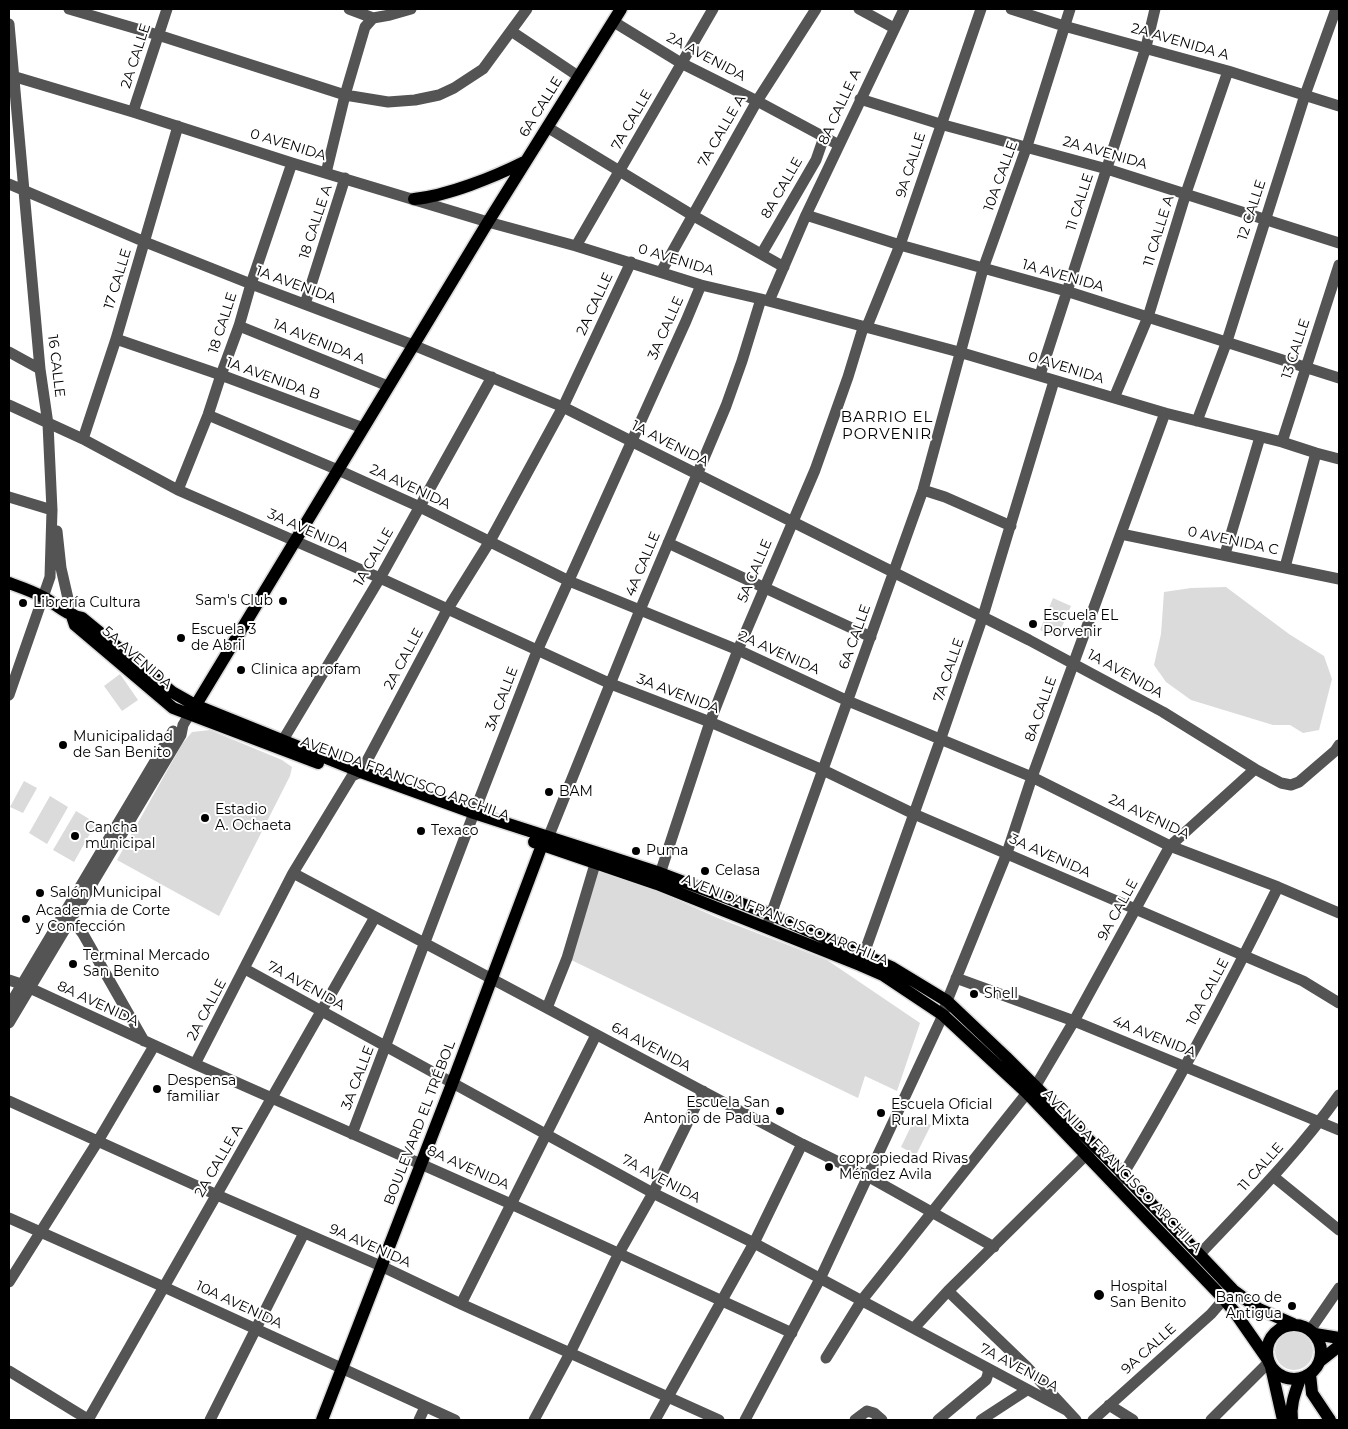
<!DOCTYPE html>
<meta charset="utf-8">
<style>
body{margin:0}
#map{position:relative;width:1348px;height:1429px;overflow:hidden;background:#fff;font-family:Montserrat,sans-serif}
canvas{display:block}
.frame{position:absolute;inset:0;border:10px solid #000;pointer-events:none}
</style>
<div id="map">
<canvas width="1348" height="1429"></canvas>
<div class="frame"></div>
</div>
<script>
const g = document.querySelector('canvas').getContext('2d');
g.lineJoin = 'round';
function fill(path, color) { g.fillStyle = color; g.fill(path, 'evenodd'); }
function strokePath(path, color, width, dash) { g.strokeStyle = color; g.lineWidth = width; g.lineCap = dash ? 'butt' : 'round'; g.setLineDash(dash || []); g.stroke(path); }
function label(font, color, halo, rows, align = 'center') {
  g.font = font + ' Montserrat,sans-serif'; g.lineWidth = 4; g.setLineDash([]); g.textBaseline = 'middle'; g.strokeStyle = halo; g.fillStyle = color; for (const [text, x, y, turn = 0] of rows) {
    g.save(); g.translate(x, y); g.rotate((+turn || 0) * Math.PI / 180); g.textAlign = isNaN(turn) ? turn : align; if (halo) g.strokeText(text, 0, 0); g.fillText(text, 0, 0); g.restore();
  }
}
fill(new Path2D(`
 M1226,587L1289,634L1324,656L1332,679L1319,730L1303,733L1290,725H1273L1191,700L1166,682L1154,665L1161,634L1164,592L1191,588Z
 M1053,598L1071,606L1057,638L1040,630Z
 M120,674L138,700L122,711L104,686Z
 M210,730L282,760L292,767L290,776L219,916L117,860L182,744L192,732Z
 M24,781L37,788L23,813L10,807Z
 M50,796L68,807L47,844L29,833Z
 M76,811L96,823L74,862L53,850Z
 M594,863L718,918L827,960L920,1023L897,1091L865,1076L858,1098L567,958Z
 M915,1118L931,1125L916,1155L901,1147Z
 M1275 1351a19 19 0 1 1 38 0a19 19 0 1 1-38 0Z`), '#dbdbdb');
const major = new Path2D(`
 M414,199C447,196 494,177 524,162
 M9,583C20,587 32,591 43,597C56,604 66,615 82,618L172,692L195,705L361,772L474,813L660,873L772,915L891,967L947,1001L1006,1057L1123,1174L1233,1290L1259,1309L1293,1324
 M72,616L75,625L173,708L318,763
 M191,713L488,222L621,9
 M534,842L657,884L860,965L883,975L943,1015L1027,1093L1224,1299L1236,1314L1268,1360
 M1267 1352a27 27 0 1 1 54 0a27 27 0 1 1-54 0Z
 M1315,1334L1339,1338
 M1320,1361L1339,1346
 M1271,1367L1283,1420
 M1310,1374L1312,1393L1330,1420
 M322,1420L452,1084L542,845L546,840
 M1292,1420C1290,1405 1295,1393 1300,1379`);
strokePath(major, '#dbdbdb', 15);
strokePath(new Path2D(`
 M69,9L158,35L345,95L388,102L415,100L439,95L454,88L483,69L527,9
 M349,9L373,18
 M859,9L894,28
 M1011,9L1064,26L1228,71L1339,106
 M614,22L681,63L757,101L839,145
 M9,24L40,369L48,424L52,510L50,577L9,695
 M511,31L578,76
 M9,75L133,112L292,163L488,222L576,246L701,285L761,299L959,352L1165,413L1282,442L1316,453L1339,459
 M860,99L940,124L1107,169L1339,243
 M133,112L167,9
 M547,127L692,215L784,267
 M326,173L345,95L365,27L373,18L390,15L411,9
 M9,184L145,242L251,284L413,345L563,407L1029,640L1163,712L1255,769L1281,783L1291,785L1299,782L1335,751L1339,745
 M806,215L900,245L1066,291L1339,378
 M576,246L713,9
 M762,253L816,160L824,137
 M661,272L757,101L816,9
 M769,301L806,215L904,9
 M305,304L345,178
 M239,326L388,386
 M116,339L221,375L363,428
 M9,352L40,369
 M1040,375L1146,47L1155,9
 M1114,398L1148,317L1186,193L1228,71
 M9,405L83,439L178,490L380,578L611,684L710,722L823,770L914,814L1303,981L1339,1003
 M208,415L338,470L420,507L569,581L738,650L848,701L1032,777L1170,846L1278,887L1339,913
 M1197,421L1227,341L1305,95L1336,9
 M83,439L116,339L178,126
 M1282,442L1339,265
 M178,490L208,415L221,375L239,326L251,284L292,163
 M923,490L945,497L1011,526
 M9,497L52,510
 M57,531L61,568L72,616
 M1121,534L1339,579
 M668,543L871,637
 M1225,554L1260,437
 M1285,567L1316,453
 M277,747L283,740L380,578L492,377
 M548,838L640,610L726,406L742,361L761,299
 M293,873L802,1144L869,1177L994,1247
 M658,880L710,722L738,650L815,470L848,377L863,328L868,324L900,245L981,9
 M71,918L83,934L144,1041
 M768,923L923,490L983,269L1027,146L1070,9
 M861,962L941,738L983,616L1054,381
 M245,969L653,1193L754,1243L1066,1410
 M956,978L1074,1021L1339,1130
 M9,980L21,984L195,1064L511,1204L792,1333
 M9,1006L173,731
 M547,1008L567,958L598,854
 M9,1023L181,735L183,725L189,715
 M195,1064L293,873L352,776L361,772L447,610L490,541L563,407L631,262
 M9,1101L217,1195L381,1266L461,1304L719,1420
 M352,1134L474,813L537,651L686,321L701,285
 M1274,1177L1339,1230
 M1116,1186C1175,1089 1228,989 1278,887
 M9,1218L164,1287L455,1420
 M1199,1255C1248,1203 1298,1153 1339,1095
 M9,1282L98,1141L154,1046
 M948,1291L1027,1367L1076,1420
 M461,1304L596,1035
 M914,1328L948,1291L1092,1149
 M1310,1330L1339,1288
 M826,1358L862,1300L1027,1093L1035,1087L1074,1021L1170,846L1255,769
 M9,1371L89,1420
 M1109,1405L1133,1420
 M88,1420L375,917
 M210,1420L304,1233
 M419,1420L425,1407
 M534,1420L570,1353L619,1253L653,1193L703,1091
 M655,1420L754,1243L802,1144
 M745,1420L820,1279L943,1015L947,1001L1007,853L1032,777L1165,413
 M855,1420L867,1411L874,1413L882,1420
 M938,1420L986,1380L988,1374V1369
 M981,1420L1027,1390
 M1093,1420L1211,1314L1224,1299
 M1211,1420L1269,1362`), '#545454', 11);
strokePath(major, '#000', 12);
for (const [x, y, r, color] of [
 [283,601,5,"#000"],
 [23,603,5,"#000"],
 [1033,624,5,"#000"],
 [181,638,5,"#000"],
 [241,670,5,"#000"],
 [63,745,5,"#000"],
 [549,792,5,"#000"],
 [205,818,5,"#000"],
 [421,831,5,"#000"],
 [75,836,5,"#000"],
 [636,851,5,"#000"],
 [705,871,5,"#000"],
 [40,893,5,"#000"],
 [26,919,5,"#000"],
 [73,964,5,"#000"],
 [974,994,5,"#000"],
 [157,1089,5,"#000"],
 [780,1111,5,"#000"],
 [881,1113,5,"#000"],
 [829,1167,5,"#000"],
 [1099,1295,6,"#000"],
 [1292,1306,5,"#000"]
]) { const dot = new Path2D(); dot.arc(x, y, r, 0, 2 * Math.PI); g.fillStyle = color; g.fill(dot); strokePath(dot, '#fff', 2); }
label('14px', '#000', '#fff', [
 ["2A AVENIDA A",1180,42,16],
 ["2A CALLE",136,56,-72],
 ["2A AVENIDA",706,57,28],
 ["6A CALLE",541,107,-58],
 ["8A CALLE A",840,107,-65],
 ["7A CALLE",632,120,-60],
 ["7A CALLE A",722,131,-60],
 ["0 AVENIDA",288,145,17],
 ["2A AVENIDA",1105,153,16],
 ["9A CALLE",911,165,-72],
 ["10A CALLE",1001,176,-70],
 ["8A CALLE",782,188,-60],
 ["11 CALLE",1080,202,-72],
 ["12 CALLE",1252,210,-72],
 ["18 CALLE A",316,222,-72],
 ["11 CALLE A",1159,231,-73],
 ["0 AVENIDA",676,260,17],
 ["1A AVENIDA",1063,276,16],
 ["17 CALLE",118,279,-73],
 ["1A AVENIDA",296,285,20],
 ["2A CALLE",595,304,-65],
 ["18 CALLE",223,323,-72],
 ["3A CALLE",666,328,-66],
 ["1A AVENIDA A",319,342,22],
 ["13 CALLE",1296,349,-72],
 ["16 CALLE",56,366,83],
 ["0 AVENIDA",1066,368,17],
 ["1A AVENIDA B",273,379,20],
 ["1A AVENIDA",670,444,27],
 ["2A AVENIDA",410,487,25],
 ["3A AVENIDA",308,531,24],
 ["0 AVENIDA C",1233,541,12],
 ["1A CALLE",374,557,-60],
 ["4A CALLE",643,564,-67],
 ["5A CALLE",755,571,-67],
 ["6A CALLE",855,637,-70],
 ["2A AVENIDA",779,653,24],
 ["5A AVENIDA",137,658,41],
 ["2A CALLE",404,659,-62],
 ["7A CALLE",949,670,-71],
 ["1A AVENIDA",1125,674,29],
 ["3A AVENIDA",678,694,21],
 ["3A CALLE",502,699,-69],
 ["8A CALLE",1041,709,-70],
 ["AVENIDA FRANCISCO ARCHILA",405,779,20],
 ["2A AVENIDA",1149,817,25],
 ["3A AVENIDA",1050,856,24],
 ["9A CALLE",1118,910,-61],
 ["AVENIDA FRANCISCO ARCHILA",785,920,22],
 ["7A AVENIDA",306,986,29],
 ["10A CALLE",1208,992,-62],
 ["8A AVENIDA",98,1004,25],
 ["2A CALLE",207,1010,-62],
 ["4A AVENIDA",1154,1037,22],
 ["6A AVENIDA",651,1047,28],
 ["3A CALLE",358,1078,-69],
 ["BOULEVARD EL TRÉBOL",420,1123,-69],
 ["2A CALLE A",219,1161,-60],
 ["11 CALLE",1261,1167,-48],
 ["8A AVENIDA",468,1168,24],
 ["AVENIDA FRANCISCO ARCHILA",1122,1171,46],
 ["7A AVENIDA",661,1179,28],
 ["9A AVENIDA",370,1246,24],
 ["10A AVENIDA",239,1305,25],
 ["9A CALLE",1149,1349,-42],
 ["7A AVENIDA",1019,1368,28]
]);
label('14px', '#000', '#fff', [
 ["Sam's Club",273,601,"right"],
 ["Librería Cultura",33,603],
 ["Escuela EL",1043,616],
 ["Porvenir",1043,632],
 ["Escuela 3",191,630],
 ["de Abril",191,646],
 ["Clinica aprofam",251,670],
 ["Municipalidad",73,737],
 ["de San Benito",73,753],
 ["BAM",559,792],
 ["Estadio",215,810],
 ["A. Ochaeta",215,826],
 ["Cancha",85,828],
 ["municipal",85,844],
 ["Texaco",431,831],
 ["Puma",646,851],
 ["Celasa",715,871],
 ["Salón Municipal",50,893],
 ["Academia de Corte",36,911],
 ["y Confección",36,927],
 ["Terminal Mercado",83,956],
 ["San Benito",83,972],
 ["Shell",984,994],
 ["Despensa",167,1081],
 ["familiar",167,1097],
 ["Escuela San",770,1103,"right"],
 ["Antonio de Padua",770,1119,"right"],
 ["Escuela Oficial",891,1105],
 ["Rural Mixta",891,1121],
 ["copropiedad Rivas",839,1159],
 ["Méndez Avila",839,1175],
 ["Hospital",1110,1287],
 ["San Benito",1110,1303],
 ["Banco de",1282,1298,"right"],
 ["Antigua",1282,1314,"right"]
], 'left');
g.letterSpacing = '1px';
label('15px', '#000', '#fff', [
 ["BARRIO EL",887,418],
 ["PORVENIR",887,435]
]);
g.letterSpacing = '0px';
</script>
